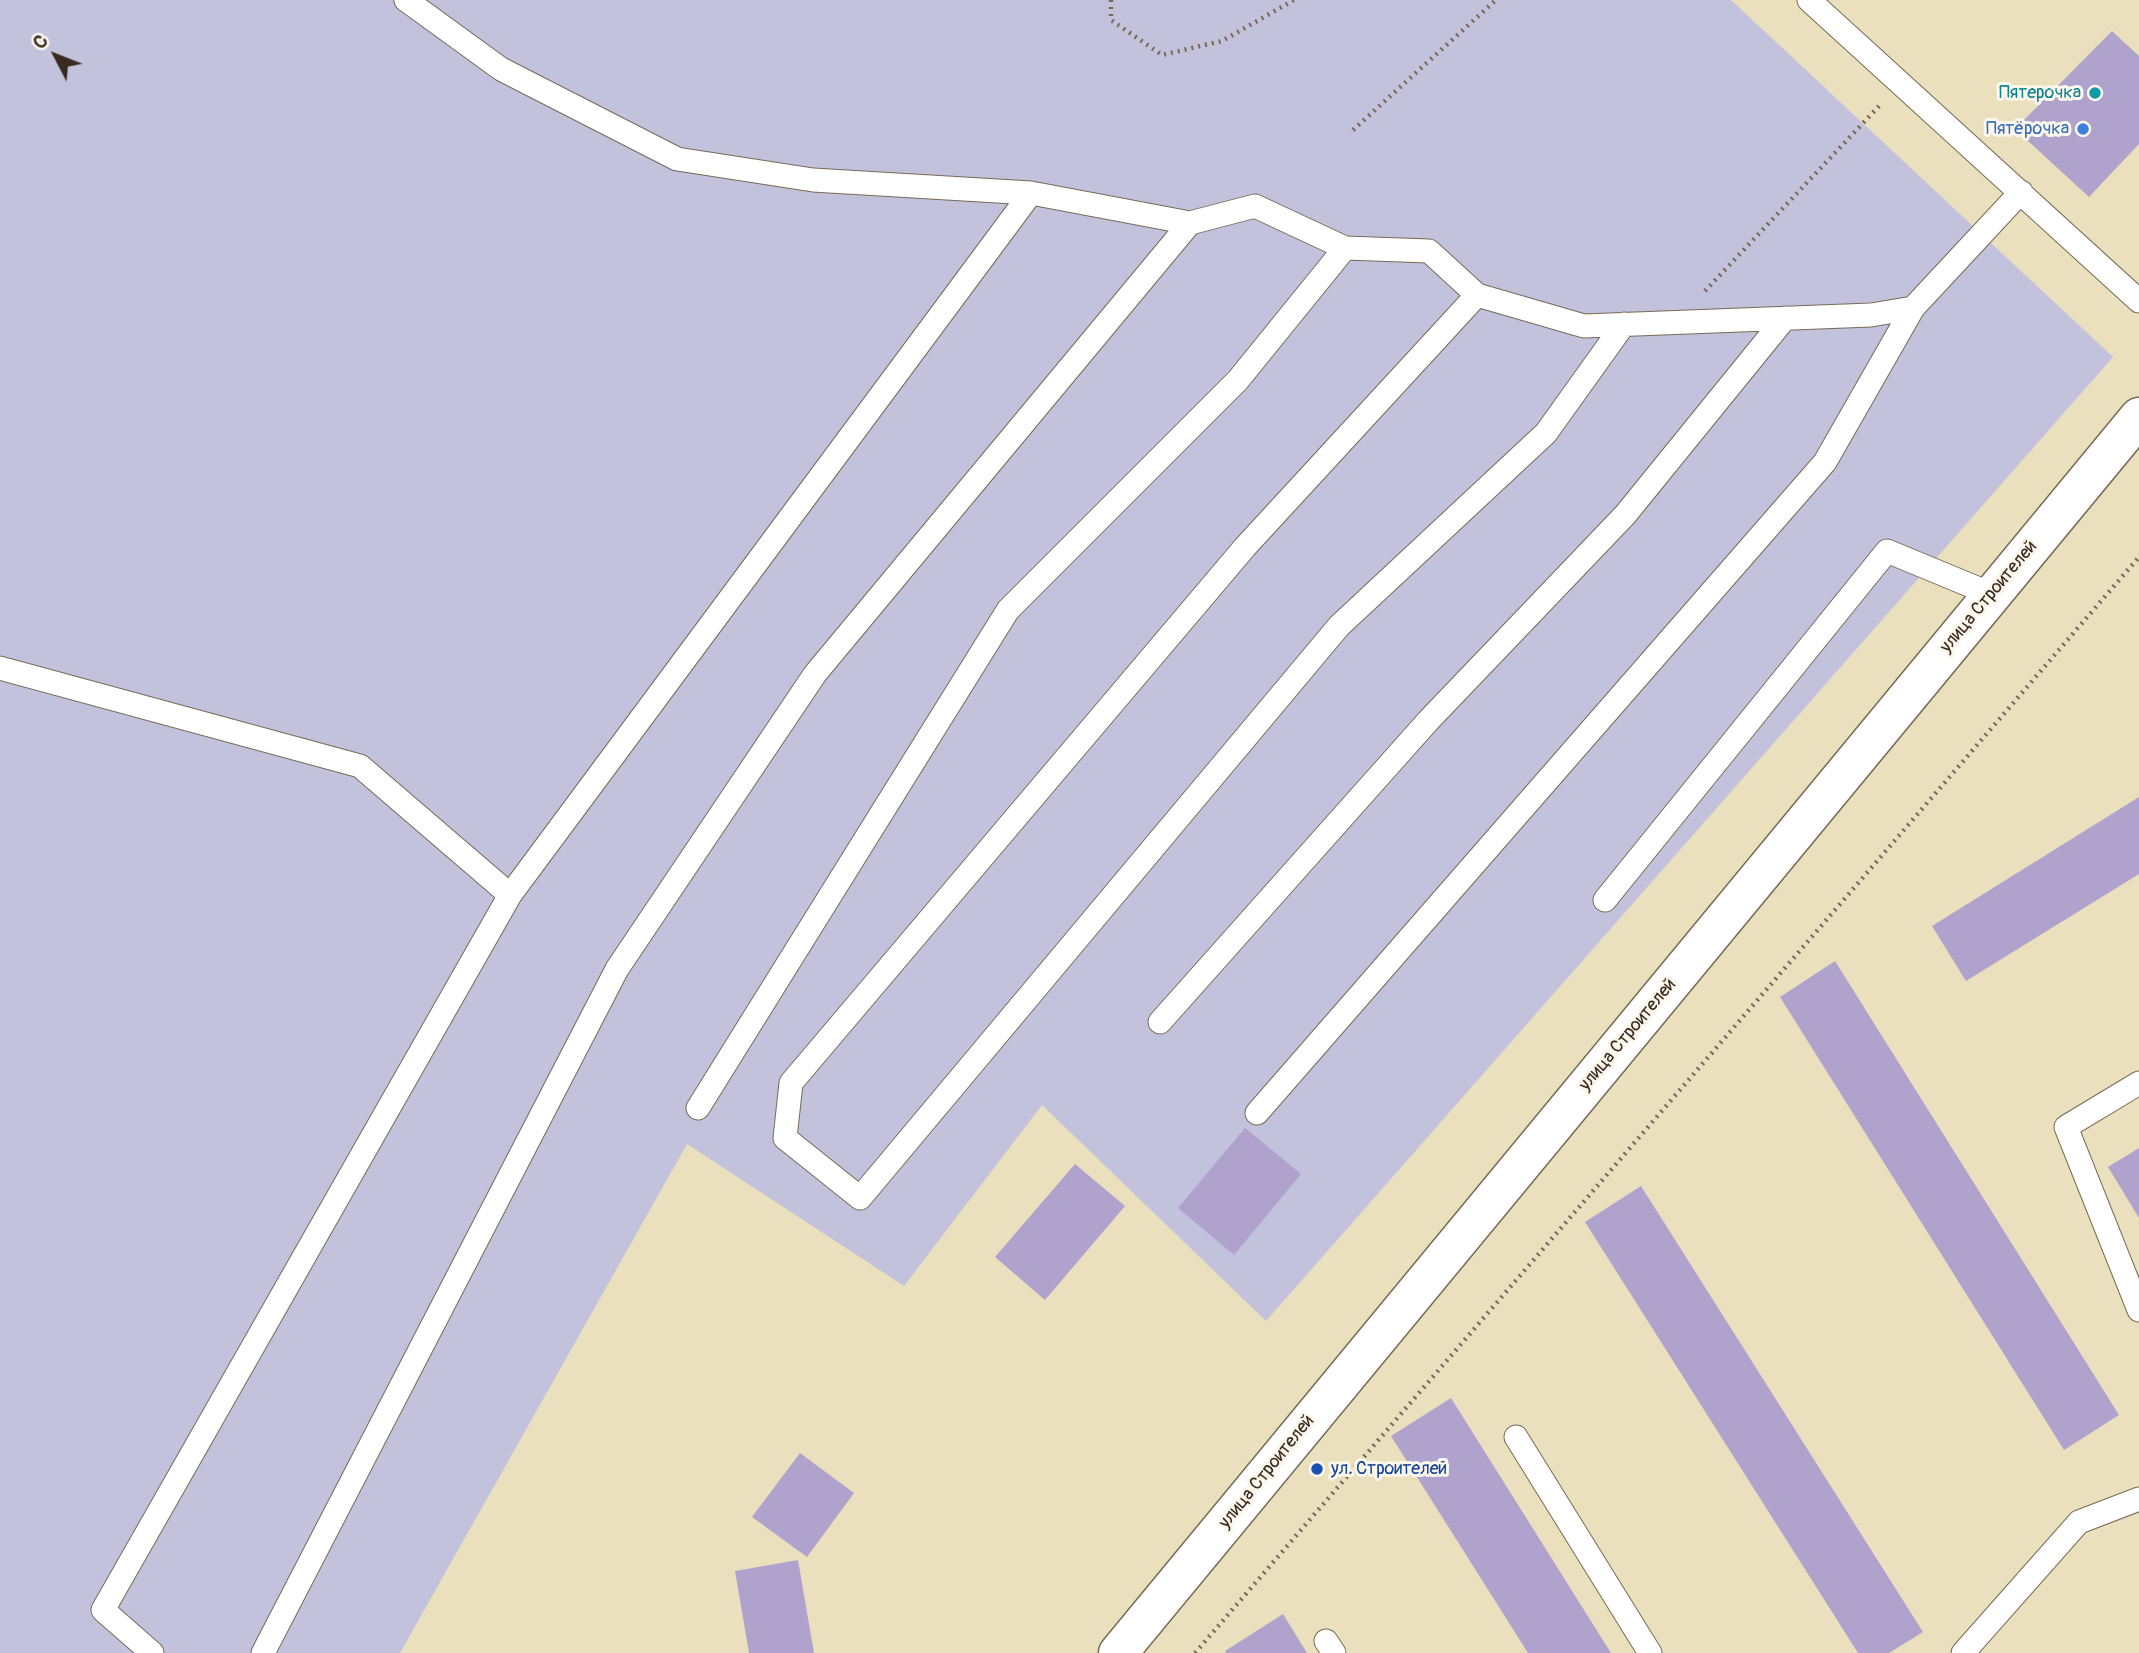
<!DOCTYPE html>
<meta charset="utf-8">
<style>
body{margin:0}
#map{position:relative;width:2139px;height:1653px;overflow:hidden;background:#eae0bd;font-family:Pangolin,sans-serif}
canvas{display:block}
.north{position:absolute;left:21px;top:21px;width:70px;height:70px;-webkit-text-stroke:5px #fbf7ec;paint-order:stroke;rotate:312deg;font-size:19px;font-weight:700;line-height:28px;text-align:center;color:#3b2a1e}
.north::after{content:'';display:block;margin:auto;width:24px;height:32px;background:#3b2a1e;clip-path:polygon(50% 0,100% 100%,50% 72%,0 100%)}
</style>
<div id="map">
<canvas width="2139" height="1653"></canvas>
<div class="north">С</div>
</div>
<script>
const g = document.querySelector('canvas').getContext('2d');
g.lineJoin = 'round';
function fill(path, color) { g.fillStyle = color; g.fill(path, 'evenodd'); }
function strokePath(path, color, width, dash) { g.strokeStyle = color; g.lineWidth = width; g.lineCap = dash ? 'butt' : 'round'; g.setLineDash(dash || []); g.stroke(path); }
function label(font, color, halo, rows, align = 'center') {
  g.font = font + ' Pangolin,sans-serif'; g.lineWidth = 6; g.setLineDash([]); g.textBaseline = 'middle'; g.strokeStyle = halo; g.fillStyle = color; for (const [text, x, y, turn = 0] of rows) {
    g.save(); g.translate(x, y); g.rotate((+turn || 0) * Math.PI / 180); g.textAlign = isNaN(turn) ? turn : align; if (halo) g.strokeText(text, 0, 0); g.fillText(text, 0, 0); g.restore();
  }
}
fill(new Path2D(`
 M0,0H1731L2113,357L1266,1321L1042,1105L904,1286L687,1144L400,1653H0Z`), '#c2c2dc');
fill(new Path2D(`
 M2112,31L2139,56V144L2089,197L2015,129Z
 M2139,797V874L1966,981L1932,926Z
 M1835,961L2119,1415L2064,1450L1780,997Z
 M1245,1128L1301,1174L1234,1255L1178,1208Z
 M2139,1148V1218L2108,1167Z
 M1075,1164L1125,1206L1045,1300L995,1257Z
 M1641,1186L1923,1632L1889,1653H1858L1585,1222Z
 M1451,1398L1611,1653H1528L1391,1436Z
 M800,1453L854,1493L807,1557L752,1517Z
 M798,1560L814,1653H749L735,1571Z
 M1283,1614L1307,1653H1226L1225,1651Z`), '#afa3ce');
const lane = new Path2D(`
 M406,0L501,69L677,159L813,180L1031,193L1190,223L1255,206L1345,248L1429,251L1477,295L1584,326L1871,315L1913,308L2021,192
 M1809,0L2139,301
 M1477,295L1245,547L791,1083L785,1138L860,1198L1339,626L1546,433L1624,324
 M0,668L360,766L510,895L1031,193
 M1605,900L1887,551L1991,594
 M1160,1022L1428,721L1625,515L1785,318
 M2139,1083L2066,1127L2139,1310
 M698,1108L1008,610L1238,380L1345,248
 M1257,1113L1825,462L1913,308
 M1516,1437L1650,1653
 M1326,1641L1334,1653
 M152,1653L103,1610L510,895
 M263,1653L617,969L815,674L1190,223
 M1963,1653L2079,1522L2139,1499`);
const secondary = new Path2D(`
 M1118,1653L2139,417`);
strokePath(lane, '#786a56', 25);
strokePath(secondary, '#786a56', 41);
strokePath(new Path2D(`
 M1111,0V20L1162,55L1222,41L1294,0
 M1353,130L1496,0
 M1705,291L1881,104
 M1195,1653L2139,557`), '#786a56', 4.5, [2, 5]);
strokePath(lane, '#fff', 23);
strokePath(secondary, '#fff', 38);
for (const [x, y, r, color] of [
 [2095,93,7,"#0f9aa8"],
 [2083,129,7,"#3f7fe0"],
 [1317,1469,7,"#1a4fb4"]
]) { const dot = new Path2D(); dot.arc(x, y, r, 0, 2 * Math.PI); g.fillStyle = color; g.fill(dot); strokePath(dot, '#fbf7ec', 2.5); }
label('18px', '#0d838f', '#fbf7ec', [
 ["Пятерочка",2081,93]
], 'right');
label('18px', '#366cbe', '#fbf7ec', [
 ["Пятёрочка",2069,129]
], 'right');
label('18px', '#3b2a1e', '#fbf7ec', [
 ["улица Строителей",1989,597,-50],
 ["улица Строителей",1628,1035,-50],
 ["улица Строителей",1267,1472,-51]
]);
label('18px', '#164399', '#fbf7ec', [
 ["ул. Строителей",1331,1469]
], 'left');
</script>
